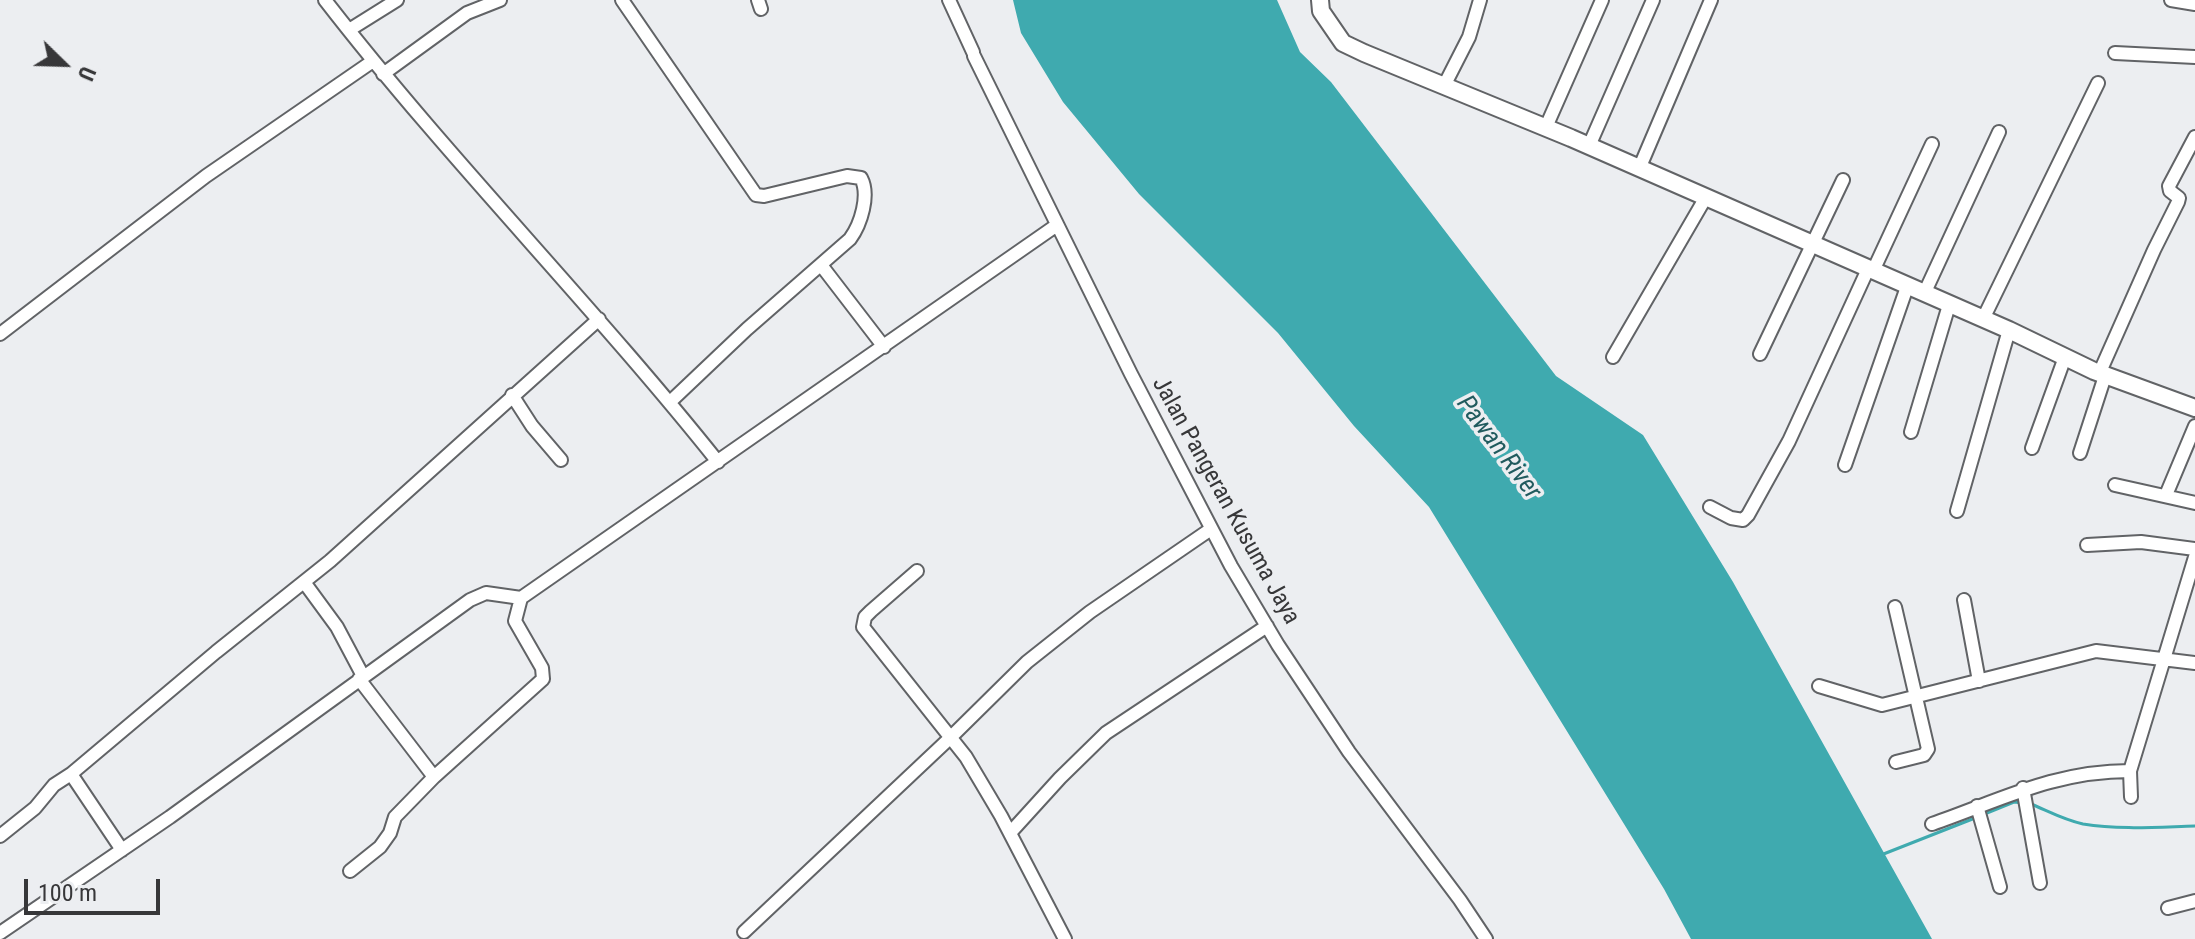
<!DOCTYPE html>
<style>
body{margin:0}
#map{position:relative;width:2195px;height:939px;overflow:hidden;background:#eceef1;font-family:"Roboto Condensed",sans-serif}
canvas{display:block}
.north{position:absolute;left:24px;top:24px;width:80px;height:80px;-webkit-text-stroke:6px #eceef1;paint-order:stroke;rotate:113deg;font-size:22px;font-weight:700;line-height:32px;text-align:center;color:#373739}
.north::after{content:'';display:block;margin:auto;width:28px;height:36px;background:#373739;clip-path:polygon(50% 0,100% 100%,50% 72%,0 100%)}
.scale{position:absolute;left:24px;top:879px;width:136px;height:36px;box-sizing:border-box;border:4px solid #373739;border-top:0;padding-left:10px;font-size:24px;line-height:28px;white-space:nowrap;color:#373739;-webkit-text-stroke:6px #eceef1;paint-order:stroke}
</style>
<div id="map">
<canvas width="2195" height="939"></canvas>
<div class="north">U</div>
<div class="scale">100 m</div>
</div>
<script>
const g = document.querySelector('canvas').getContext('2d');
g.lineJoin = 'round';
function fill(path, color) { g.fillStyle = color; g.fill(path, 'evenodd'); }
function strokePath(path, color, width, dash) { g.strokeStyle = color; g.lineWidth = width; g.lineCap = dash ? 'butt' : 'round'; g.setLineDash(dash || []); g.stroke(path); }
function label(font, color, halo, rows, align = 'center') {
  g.font = font + ' "Roboto Condensed",sans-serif'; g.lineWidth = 7; g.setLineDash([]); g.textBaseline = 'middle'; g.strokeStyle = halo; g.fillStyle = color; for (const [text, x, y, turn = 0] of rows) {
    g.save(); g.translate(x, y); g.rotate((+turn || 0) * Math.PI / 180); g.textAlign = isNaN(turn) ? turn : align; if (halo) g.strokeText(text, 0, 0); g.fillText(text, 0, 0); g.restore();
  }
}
fill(new Path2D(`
 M1013,0H1277L1300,52L1331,82L1556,376L1643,435L1733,582L1932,939H1691L1664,889L1429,507L1354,426L1278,333L1139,194L1063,102L1021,33Z`), '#3faaaf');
strokePath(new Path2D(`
 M2031,804C2048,811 2064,820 2083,824C2120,830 2158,827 2195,826
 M1982,815L2014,802L2023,803
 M1881,855L1975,818`), '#3faaaf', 3);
const minor = new Path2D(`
 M325,0C449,160 592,304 718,462
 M622,0L756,195L764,196L847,176L861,178C870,195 861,224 850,239L747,329L670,402
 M758,0L761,9
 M949,0L973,52
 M2171,0L2195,4
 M349,30L397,0
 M2115,53L2195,57
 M974,56L1131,374L1231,566L1278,645L1349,752L1460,900L1486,939
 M383,74L467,13L500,0
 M1445,84L1469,37L1480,0
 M1546,127L1602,0
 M1589,146L1653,0
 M1639,169L1711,0
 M821,265L884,347
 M1873,271L1932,144
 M1924,294L1999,132
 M1983,319L2098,83
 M0,334L206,176L373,61
 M1760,354L1843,180
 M1613,357L1706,197
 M2099,374L2154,250L2178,202L2179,198L2170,191L2169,186L2195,137
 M512,395L532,426L561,460
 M1911,432L1949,305
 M2032,448L2065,357
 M2080,453L2105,376
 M1845,465L1907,287
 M2115,485L2195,503
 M2166,495L2195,426
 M1710,507L1731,518L1743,520L1748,515L1789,441L1868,269
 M1957,511L2009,330
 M2087,545L2141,542L2195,549
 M917,571L871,611L865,617L863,627L966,757L1001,816L1065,939
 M304,582L337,627L363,676
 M1964,600L1979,681
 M1895,607L1928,749L1924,755L1896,762
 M359,679L434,777
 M1819,686L1882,705L2096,651L2195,663
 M71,774L122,850
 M2023,788L2040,883
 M2131,797L2130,771L2195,557
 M1977,806L2000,887
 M1932,824C2001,800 2054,771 2130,771
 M1010,833L1060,778L1106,733L1267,626
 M0,836L35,808L54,785L71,774L216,652L330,561L599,319
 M350,871L380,847L390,833L395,817L434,777L543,679L542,668L515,621L521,598L1057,225
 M2168,908L2195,901
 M744,932L951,737L1027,662L1090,612L1211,529
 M0,933L170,817L470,600L486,593L521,598`);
const major = new Path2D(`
 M1320,0L1321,11L1343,43L1364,53L1571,138L2009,330L2094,371L2195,408`);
strokePath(minor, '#616366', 16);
strokePath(major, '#616366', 20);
strokePath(minor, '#fff', 12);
strokePath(major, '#fff', 16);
label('24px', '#373739', '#eceef1', [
 ["Jalan Pangeran Kusuma Jaya",1225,501,61]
]);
label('italic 26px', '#215b5e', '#eceef1', [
 ["Pawan River",1498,448,53]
]);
</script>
